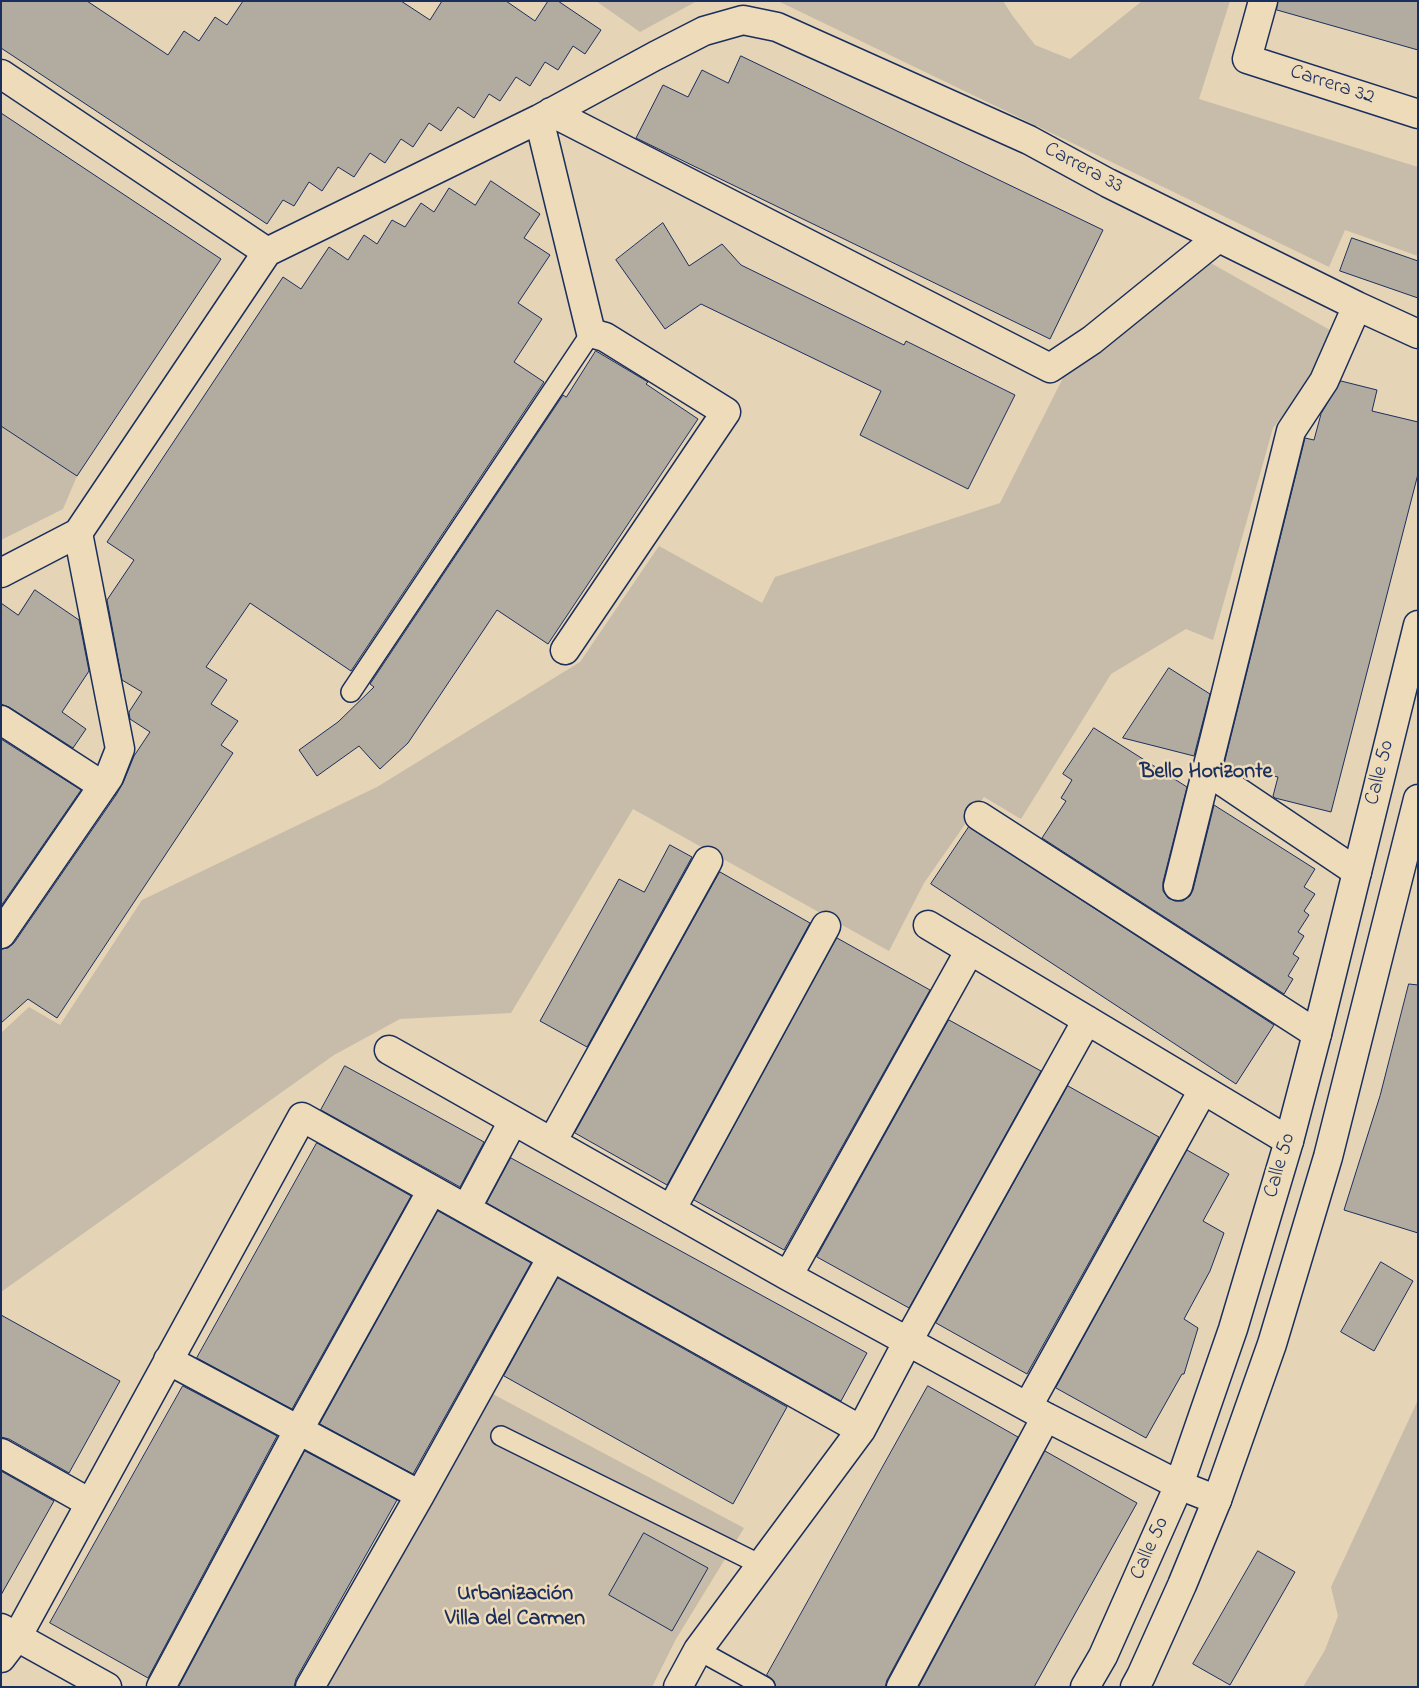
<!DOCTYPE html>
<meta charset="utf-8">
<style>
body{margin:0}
#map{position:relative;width:1419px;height:1688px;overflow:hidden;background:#e5d4b5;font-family:"Indie Flower",sans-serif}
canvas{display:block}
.frame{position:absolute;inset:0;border:2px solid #1b2f5e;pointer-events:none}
</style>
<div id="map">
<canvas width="1419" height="1688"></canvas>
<div class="frame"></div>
</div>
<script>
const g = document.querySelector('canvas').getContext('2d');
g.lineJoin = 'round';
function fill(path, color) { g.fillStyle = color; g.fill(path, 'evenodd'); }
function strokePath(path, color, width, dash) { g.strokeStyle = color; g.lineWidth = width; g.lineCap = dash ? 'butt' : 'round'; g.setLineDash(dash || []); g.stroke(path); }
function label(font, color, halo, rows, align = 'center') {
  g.font = font + ' "Indie Flower",sans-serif'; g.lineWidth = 5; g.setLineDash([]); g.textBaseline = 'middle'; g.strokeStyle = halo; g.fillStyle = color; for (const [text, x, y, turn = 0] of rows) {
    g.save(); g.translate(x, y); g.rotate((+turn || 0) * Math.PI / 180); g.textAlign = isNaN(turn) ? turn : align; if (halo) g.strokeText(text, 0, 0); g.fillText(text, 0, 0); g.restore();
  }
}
fill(new Path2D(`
 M596,1H697L640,32Z
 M778,1H1003L1012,15L1035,45L1070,59L1142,1H1230L1199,99L1418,167V256L1345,230L1329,267Z
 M1207,261L1330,330L1311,379L1273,428L1213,640L1186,629L1111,674L1021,819L984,797L924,883L889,951L633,809L511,1013L400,1019L334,1055L1,1292V1033L29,1007L60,1025L142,900L377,787L580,662L659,546L762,603L775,577L1000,503L1072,360Z
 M1,426L77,476L63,509L1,540Z
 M489,1392L744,1528L676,1639L652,1687H326Z
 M1418,1400V1687H1303L1325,1650L1338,1616L1331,1587Z`), '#c7bca9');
const building = new Path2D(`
 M1,1H87L168,55L184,31L199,41L215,17L227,25L243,1H401L430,20L442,1H506L535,21L548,1H558L601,30L585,54L573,46L558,70L545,62L530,86L516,77L500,101L489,94L474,118L458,107L441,131L429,123L413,147L401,139L385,163L370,153L354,177L338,167L322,191L309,182L294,206L283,200L267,224L1,48Z
 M1278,1H1418V50L1277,10Z
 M741,56L1103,230L1050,339L636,138L663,85L688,97L702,70L728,83Z
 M1,113L221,259L77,476L1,426Z
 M491,181L540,214L524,238L550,255L518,303L542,319L514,362L544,382L351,671L250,603L206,667L227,680L211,704L238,721L221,745L233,753L57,1018L28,999L1,1023V949L8,948L14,943L116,795L123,783L134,756L150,732L130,719L129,712L142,692L122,680L107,600L134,560L107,542L283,277L301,289L329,247L348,260L364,235L377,244L392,220L405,227L421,203L434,212L449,188L475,205Z
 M663,223L689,266L722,244L741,265L904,345L906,341L1015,395L968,489L860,435L881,391L701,304L665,329L616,260Z
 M1352,238L1418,261V298L1340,271Z
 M596,351L648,382L646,384L698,419L548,644L497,610L408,743L380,769L359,746L317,776L299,750L338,722L374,687L370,684L563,395L566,397Z
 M1341,381L1377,390L1372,411L1418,422V474L1331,812L1275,798L1273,796L1278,777L1224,764L1305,438L1314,440L1321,414Z
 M35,590L79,620L89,671L62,712L86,729L73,748L9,707L1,704V603L18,615Z
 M1169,668L1210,694L1194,756L1123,738Z
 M1094,728L1187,787L1163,882V891L1168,898L1175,901H1183L1190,896L1193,890L1214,805L1315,869L1304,887L1315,894L1304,911L1309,915L1298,932L1304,936L1293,954L1299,958L1288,976L1293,979L1284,994L1042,838L1066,801L1061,798L1072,780L1063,774Z
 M1,739L81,790L1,906Z
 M969,827L1274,1025L1236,1084L931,884Z
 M670,845L692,857L587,1047L540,1021L619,879L644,892Z
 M720,872L810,923L667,1185L575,1133Z
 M837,938L930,990L784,1250L694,1200Z
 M1409,984L1418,985V1233L1344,1210L1380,1096Z
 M949,1020L1041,1071L909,1308L817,1257Z
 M345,1066L484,1142L460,1187L321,1110Z
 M1068,1086L1159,1137L1027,1374L936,1323Z
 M317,1143L411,1196L292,1409L197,1358Z
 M1187,1150L1229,1174L1203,1221L1224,1233L1210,1271L1184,1319L1198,1328L1184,1374H1182L1146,1438L1056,1388Z
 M511,1158L867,1353L841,1401L487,1203Z
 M438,1211L531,1263L413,1474L320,1424Z
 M1381,1262L1413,1281L1374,1351L1341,1332Z
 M558,1278L787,1407L733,1504L504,1376Z
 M1,1315L120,1381L69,1473L9,1439L1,1437Z
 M183,1386L277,1436L148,1678L50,1623Z
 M928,1386L1018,1437L887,1680L885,1687H776L774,1681L767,1675Z
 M305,1451L397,1500L296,1679L294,1687H179Z
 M1045,1451L1137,1503L1034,1687H919Z
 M1,1471L54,1501L1,1595Z
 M644,1533L708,1568L672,1631L609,1595Z
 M1258,1551L1295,1572L1230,1685L1193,1664Z`);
fill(building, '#b2aba0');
strokePath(building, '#1b2f5e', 1);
const lane = new Path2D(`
 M351,692L591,333
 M501,1436L761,1565
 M698,1650L765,1687`);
const street = new Path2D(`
 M1263,1L1247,59L1418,114
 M1,74L267,252
 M551,112L1050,368L1092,340L1218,238
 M539,119L591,333L605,337L726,412L565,650
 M1,573L78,533L267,252L539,119L655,56L704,31L743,20L777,27L1029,140L1108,183L1357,306L1418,334
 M1,720L103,786
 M1207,771L1357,872
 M979,816L1317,1034
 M1178,886L1291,431L1324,381L1357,306
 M928,925L1289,1141
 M1,934L109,777L120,749L78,533
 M389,1050L788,1276L1046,1417L1179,1485L1217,1500
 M552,1142L708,861
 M466,1209L513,1121
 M671,1210L826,926
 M788,1276L970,950
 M168,1360L420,1495
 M1028,1406L1203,1090
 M1,1453L90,1503
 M1,1628L107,1687
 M1,1658L17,1637L302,1117L861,1430
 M161,1687L298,1431L432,1190
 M310,1687L420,1495L552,1257
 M678,1687L698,1650L861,1430L908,1341L1087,1020
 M901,1687L1046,1417`);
const secondary = new Path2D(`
 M1085,1687L1103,1656L1179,1485L1233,1329L1289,1141L1317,1034L1418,625
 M1135,1687L1141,1676L1182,1585L1217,1500L1272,1344L1328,1157L1418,799`);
strokePath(lane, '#1b2f5e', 22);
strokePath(street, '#1b2f5e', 31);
strokePath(secondary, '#1b2f5e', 31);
strokePath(lane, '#eddbb9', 19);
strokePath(street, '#eddbb9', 28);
strokePath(secondary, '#eddbb9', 28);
label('21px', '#1b2f5e', '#eddbb9', [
 ["Carrera 32",1332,86,18],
 ["Carrera 33",1083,169,28],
 ["Calle 50",1381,773,-76],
 ["Calle 50",1281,1166,-74],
 ["Calle 50",1151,1549,-66]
]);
label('bold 22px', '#1b2f5e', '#eddbb9', [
 ["Bello Horizonte",1206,773],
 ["Urbanización",515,1595],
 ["Villa del Carmen",515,1620]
]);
</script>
